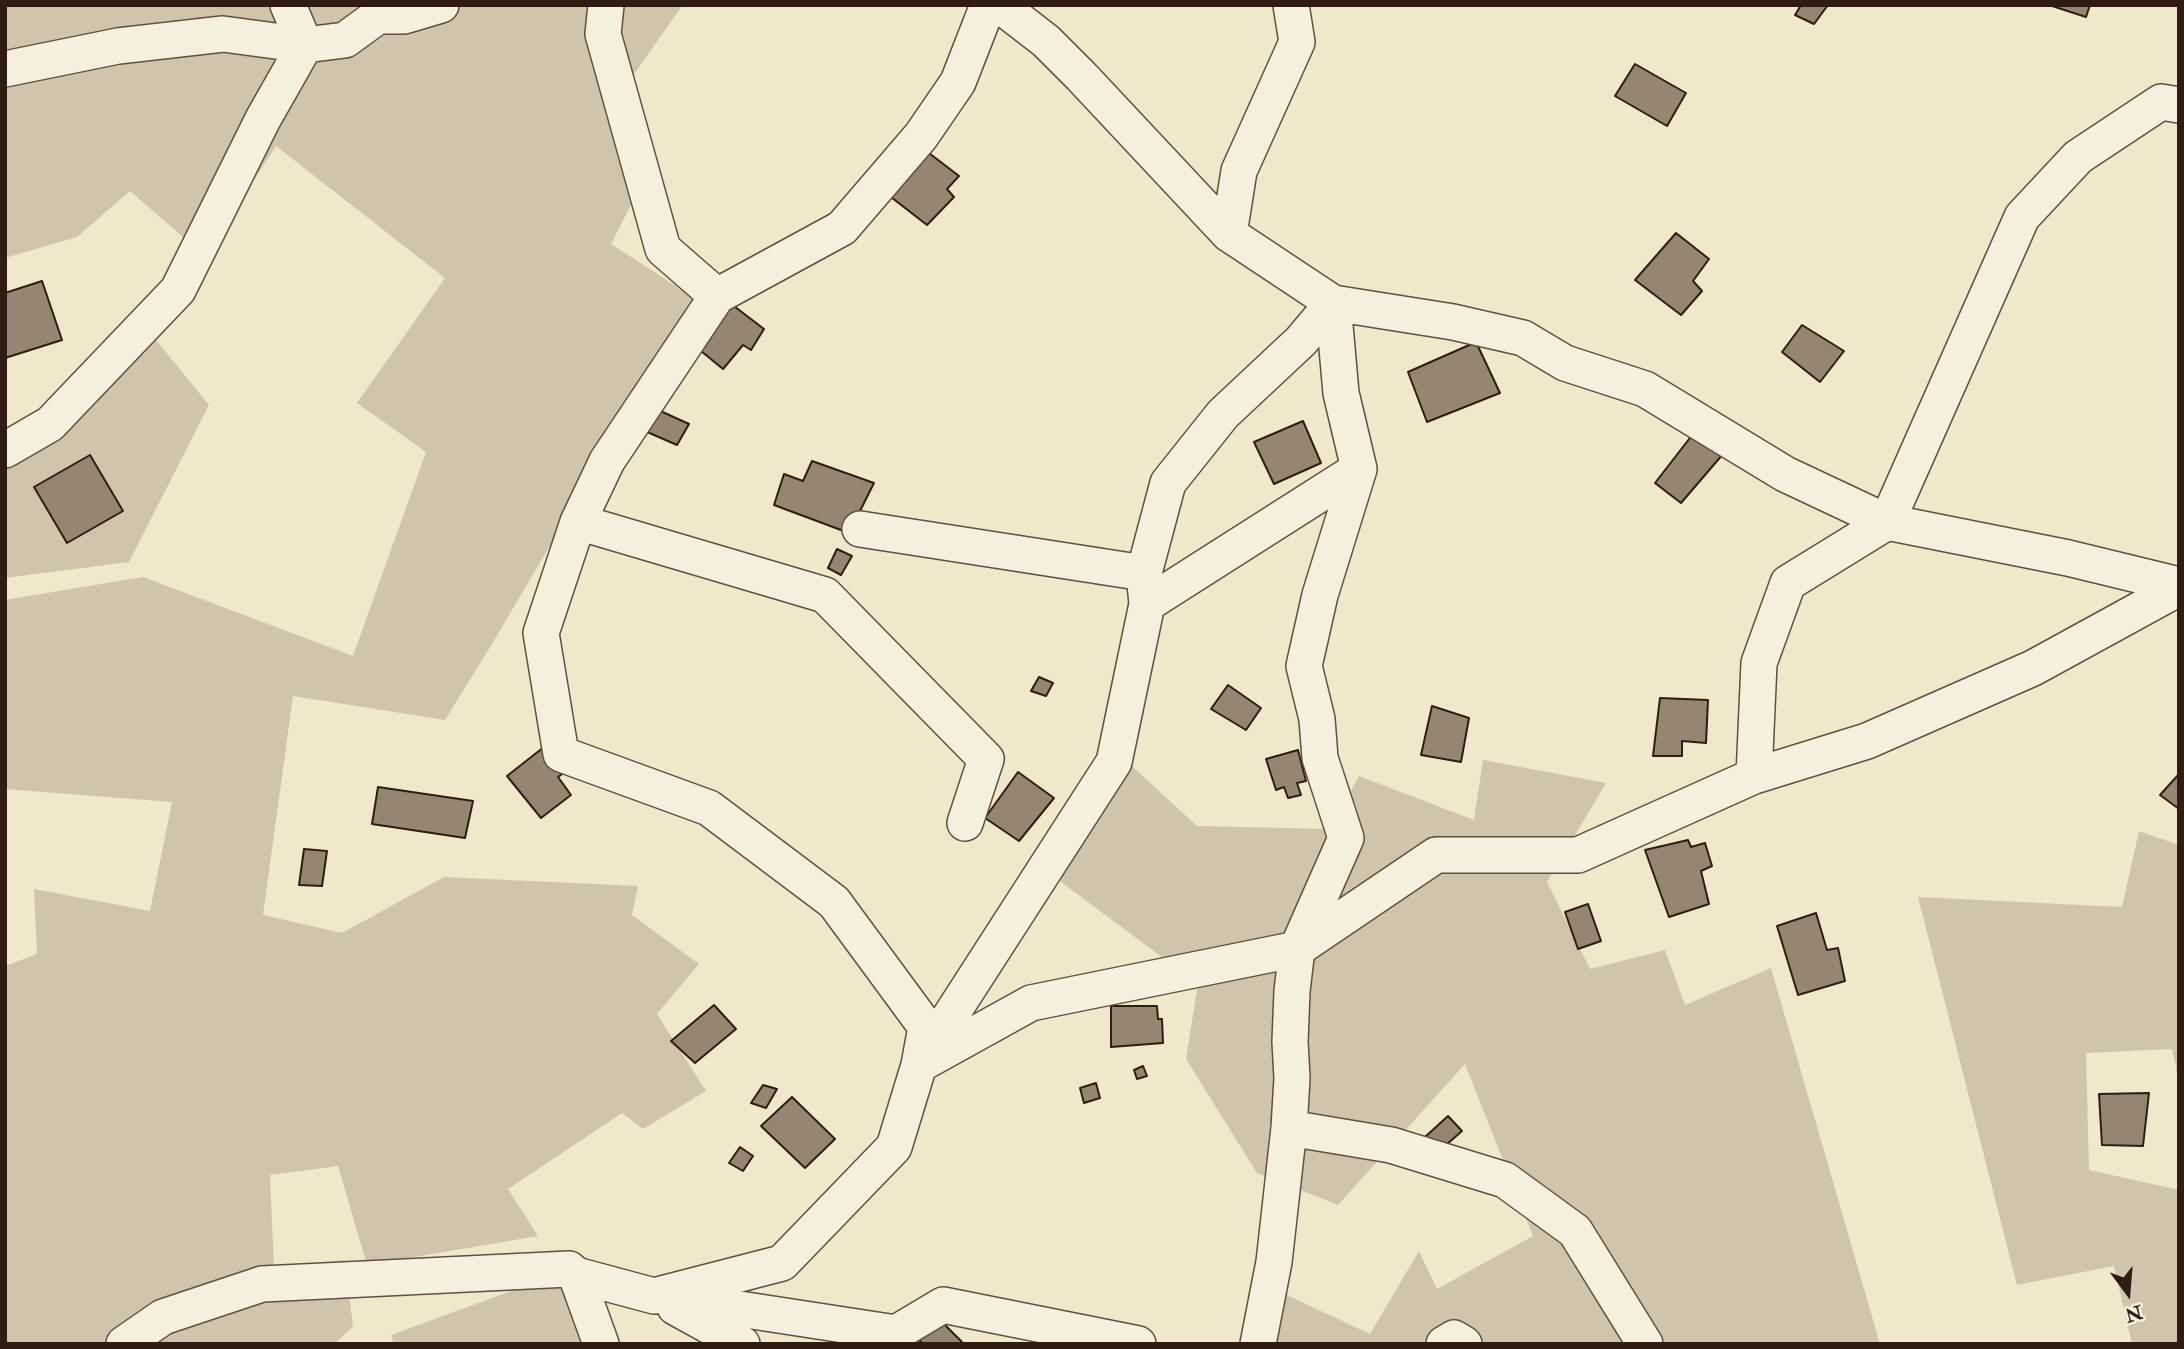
<!DOCTYPE html>
<style>
body{margin:0}
#map{position:relative;width:2184px;height:1349px;overflow:hidden;background:#f0e8cb;font-family:"IM FELL Double Pica",serif}
canvas{display:block}
.frame{position:absolute;inset:0;border:7px solid #311c14;pointer-events:none}
.north{position:absolute;left:2093px;top:1258px;width:70px;height:70px;-webkit-text-stroke:5px #f5f0dd;paint-order:stroke;rotate:164deg;font-size:19px;font-weight:700;line-height:28px;text-align:center;color:#311c14}
.north::after{content:'';display:block;margin:auto;width:24px;height:32px;background:#311c14;clip-path:polygon(50% 0,100% 100%,50% 72%,0 100%)}
</style>
<div id="map">
<canvas width="2184" height="1349"></canvas>
<div class="frame"></div>
<div class="north">N</div>
</div>
<script>
const g = document.querySelector('canvas').getContext('2d');
g.lineJoin = 'round';
function fill(path, color) { g.fillStyle = color; g.fill(path, 'evenodd'); }
function strokePath(path, color, width, dash) { g.strokeStyle = color; g.lineWidth = width; g.lineCap = dash ? 'butt' : 'round'; g.setLineDash(dash || []); g.stroke(path); }
fill(new Path2D(`
 M5,5L682,6L605,115L653,162L611,244L696,299L489,649L445,720L293,696L263,915L342,933L444,877L638,886L632,915L699,964L657,1014L706,1091L643,1129L622,1113L508,1189L538,1236L367,1265L338,1166L270,1175L274,1268L345,1260L353,1327L334,1344H5V966L37,954L34,889L150,911L172,802L5,789V600L143,577L353,656L426,452L357,403L445,278L276,146L205,256L130,191L77,237L5,258Z
 M151,334L209,405L129,562L5,578V442Z
 M1122,757L1197,826L1330,829L1359,776L1474,820L1483,760L1606,783L1547,882L1590,969L1665,950L1685,1005L1771,968L1880,1344H1241L1272,1288L1370,1334L1419,1251L1437,1289L1533,1236L1465,1064L1338,1205L1257,1173L1186,1059L1198,984L1045,870Z
 M2139,831L2179,845V1082L2172,1049L2086,1053L2089,1170L2179,1190V1344H2132L2114,1266L2017,1285L1918,897L2122,907Z
 M555,1275L603,1344H394L391,1335Z`), '#d0c5ac');
const building = new Path2D(`
 M1801,5H1828L1814,24L1795,15Z
 M2049,5H2090L2086,17Z
 M1635,64L1686,93L1667,126L1615,96Z
 M925,150L959,176L947,189L954,197L927,225L887,194Z
 M1676,233L1709,259L1693,281L1702,291L1681,315L1635,280Z
 M42,281L62,340L5,358V293Z
 M726,300L764,329L751,350L743,345L723,369L690,342Z
 M1802,325L1844,351L1820,382L1782,352Z
 M1476,342L1500,393L1427,422L1408,372Z
 M656,409L689,424L677,445L638,428Z
 M1303,421L1321,463L1274,484L1254,442Z
 M1693,434L1723,454L1681,503L1655,483Z
 M90,455L123,511L67,543L34,487Z
 M812,461L874,483L849,533L774,505L784,474L803,481Z
 M837,549L852,556L841,575L828,568Z
 M1039,677L1053,683L1046,696L1031,691Z
 M1228,685L1261,708L1246,730L1211,709Z
 M1660,698L1708,700L1706,743L1682,741V756H1653Z
 M1432,706L1469,718L1461,762L1421,755Z
 M549,743L569,769L558,777L571,795L541,818L507,776Z
 M1298,750L1306,781L1297,783L1301,795L1288,798L1284,787L1276,790L1266,759Z
 M1018,772L1054,798L1019,841L985,818Z
 M2179,774V809L2160,795Z
 M378,787L473,801L465,838L372,824Z
 M1688,840L1691,847L1705,843L1712,866L1701,871L1709,904L1669,917L1645,850Z
 M304,849L327,851L322,886L299,885Z
 M1588,904L1601,941L1578,949L1565,912Z
 M1816,913L1827,950L1838,948L1845,981L1798,995L1777,926Z
 M714,1005L736,1029L695,1063L671,1041Z
 M1111,1006H1157L1158,1019H1162L1163,1043L1111,1047Z
 M1143,1066L1147,1076L1137,1079L1134,1070Z
 M1096,1083L1100,1098L1084,1103L1080,1088Z
 M763,1085L777,1089L766,1108L751,1103Z
 M2149,1093L2143,1146L2102,1145L2099,1094Z
 M792,1097L835,1139L805,1168L761,1126Z
 M1448,1116L1462,1131L1438,1152L1425,1137Z
 M740,1147L753,1156L743,1171L729,1163Z
 M934,1314L962,1342L961,1344H923L914,1335Z`);
fill(building, '#948673');
strokePath(building, '#311c14', 2);
const minor = new Path2D(`
 M606,5L603,34L663,249L717,296
 M993,5L1002,7L1046,41L1081,76L1229,234L1333,303L1453,322L1523,338L1565,363L1645,389L1785,474L1887,522L2068,558L2179,585
 M5,69L118,46L223,34L305,45L345,40L378,16H404L441,5
 M1229,234L1239,171L1297,42L1291,5
 M5,450L50,424L178,290L263,119L305,45L288,5
 M578,522L825,595L986,759L965,823
 M860,529L1144,573
 M1147,604L1359,469
 M1754,776L1759,663L1788,583L1887,522L2022,217L2078,157L2161,102L2179,105
 M924,1057L1114,762L1147,604L1144,573L1168,483L1223,414L1301,341L1333,303
 M919,1065L1031,1003L1297,949L1436,855H1578L1754,776L1867,741L2033,668L2179,588
 M1289,1128L1391,1145L1505,1180L1575,1231L1645,1344
 M668,1298L896,1333L943,1305L1138,1344
 M675,1307L742,1344
 M124,1344L163,1317L262,1284L569,1269L576,1275
 M601,1344L576,1275L654,1296L782,1263L894,1147L919,1065L926,1027L834,902L709,808L561,754L541,633L578,522L607,461L717,296L842,228L921,136L958,82L988,5
 M1258,1344L1274,1262L1289,1128L1292,1078L1290,1042L1292,991L1297,949L1346,838L1320,758L1317,719L1304,666L1320,595L1359,469L1341,393L1333,303
 M1444,1344L1454,1338L1464,1344`);
strokePath(minor, '#614f42', 38);
strokePath(minor, '#f5f0dd', 35);
</script>
